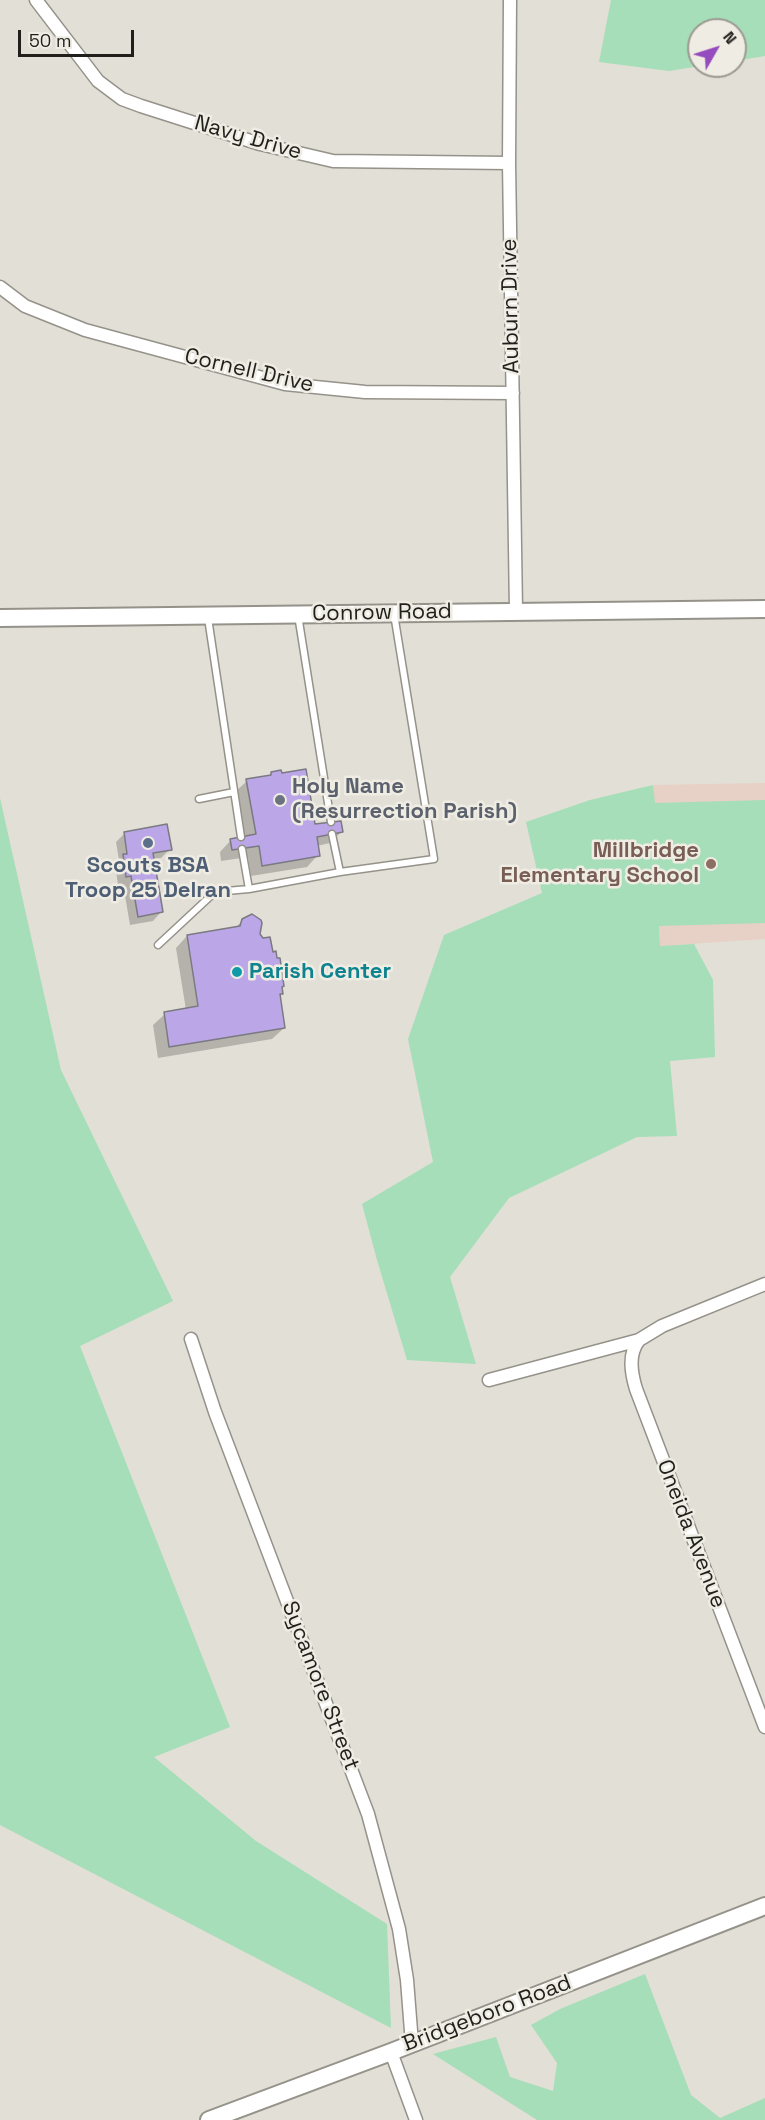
<!DOCTYPE html>
<style>
body{margin:0}
#map{position:relative;width:765px;height:2120px;overflow:hidden;background:#e2dfd6;font-family:"Space Grotesk",sans-serif}
canvas{display:block}
.north{position:absolute;left:687px;top:18px;width:60px;height:60px;box-sizing:border-box;background:#efece3;border:2px solid #9c9a93;border-radius:50%;rotate:51deg;font-size:16px;font-weight:700;line-height:24px;text-align:center;color:#201f1c}
.north::after{content:'';display:block;margin:auto;width:21px;height:27px;background:#954cbe;clip-path:polygon(50% 0,100% 100%,50% 72%,0 100%)}
.scale{position:absolute;left:18px;top:30px;width:116px;height:27px;box-sizing:border-box;border:3px solid #201f1c;border-top:0;padding-left:8px;font-size:18px;line-height:21px;white-space:nowrap;color:#201f1c;-webkit-text-stroke:4px #efece3;paint-order:stroke}
</style>
<div id="map">
<canvas width="765" height="2120"></canvas>
<div class="north">N</div>
<div class="scale">50 m</div>
</div>
<script>
const g = document.querySelector('canvas').getContext('2d');
g.lineJoin = 'round';
function fill(path, color) { g.fillStyle = color; g.fill(path, 'evenodd'); }
function strokePath(path, color, width, dash) { g.strokeStyle = color; g.lineWidth = width; g.lineCap = dash ? 'butt' : 'round'; g.setLineDash(dash || []); g.stroke(path); }
function label(font, color, halo, rows, align = 'center') {
  g.font = font + ' "Space Grotesk",sans-serif'; g.lineWidth = 5; g.setLineDash([]); g.textBaseline = 'middle'; g.strokeStyle = halo; g.fillStyle = color; for (const [text, x, y, turn = 0] of rows) {
    g.save(); g.translate(x, y); g.rotate((+turn || 0) * Math.PI / 180); g.textAlign = isNaN(turn) ? turn : align; if (halo) g.strokeText(text, 0, 0); g.fillText(text, 0, 0); g.restore();
  }
}
fill(new Path2D(`
 M765,783V939L660,946L653,785Z`), '#e7d0c5');
fill(new Path2D(`
 M611,0H765V56L735,61V30H699L700,66L669,71L599,62Z
 M653,785L655,803L765,800V923L659,926L660,946L694,944L713,980L715,1057L670,1061L677,1136L637,1137L509,1198L450,1277L476,1364L407,1360L377,1260L362,1204L433,1162L408,1039L444,935L542,893L526,822L590,800Z
 M0,798L61,1070L173,1301L80,1346L230,1727L154,1757L256,1841L387,1924L391,2028L0,1825Z
 M645,1974L691,2095L720,2118L765,2098V2120H537L433,2054L496,2037L510,2077L553,2091L557,2063L531,2025L560,2009Z`), '#a5deb8');
fill(new Path2D(`
 M272,773L314,826L341,832L330,843L317,846L318,855L307,867L251,876L248,857L221,861L220,852L231,840L244,838L235,792L247,781L268,777Z
 M125,833L170,849L161,858L153,859L161,912L153,921L130,925L123,884L118,885L115,864L119,860L116,842Z
 M243,920L258,935L280,988L281,993L278,996L284,1028L272,1039L158,1058L153,1025L165,1014L186,1010L176,948L187,936L235,928Z`), '#0003');
const building = new Path2D(`
 M306,769L315,824L341,821L343,832L317,837L320,856L262,866L259,846L232,850L230,839L256,834L246,779L271,775V772L281,770L282,773Z
 M167,824L172,850L153,853L163,912L138,917L131,876L126,877L123,854H127L124,832Z
 M252,914L261,920L262,923L260,934L263,938L270,937L273,952L276,951L277,958H280L284,986L282,987L283,994H280L285,1028L169,1047L164,1012L198,1006L187,935L240,926L242,919Z`);
fill(building, '#bba7e8');
strokePath(building, '#7b7981', 1.5);
const lane = new Path2D(`
 M298,615L331,822
 M208,618L241,837
 M199,799L234,792
 M242,849L249,889L340,872L332,834
 M340,872L434,859L394,614
 M158,945L215,892L249,889`);
const street = new Path2D(`
 M36,0L98,81L122,99L141,106L260,144L333,161L509,163
 M510,0L509,163L516,611
 M0,287L25,306L85,330L285,384L365,392L513,393
 M191,1339L215,1412L368,1814L399,1929L407,1980L412,2044
 M639,1340C628,1354 631,1372 636,1389L765,1727
 M489,1380L639,1340L662,1326L765,1284
 M391,2052L416,2120`);
const secondary = new Path2D(`
 M0,618L765,609
 M209,2120L391,2052L765,1906`);
strokePath(lane, '#95928a', 9);
strokePath(street, '#95928a', 15);
strokePath(secondary, '#95928a', 20);
strokePath(lane, '#fff', 6);
strokePath(street, '#fff', 12);
strokePath(secondary, '#fff', 16);
for (const [x, y, r, color] of [
 [280,800,6,"#6b7280"],
 [148,843,6,"#5c6f8a"],
 [711,864,6,"#8d6e63"],
 [237,972,6,"#0f9aa8"]
]) { const dot = new Path2D(); dot.arc(x, y, r, 0, 2 * Math.PI); g.fillStyle = color; g.fill(dot); strokePath(dot, '#efece3', 2); }
label('22px', '#201f1c', '#efece3', [
 ["Navy Drive",248,138,16],
 ["Auburn Drive",511,306,-91],
 ["Cornell Drive",249,371,13],
 ["Conrow Road",382,613,-1],
 ["Oneida Avenue",691,1534,69],
 ["Sycamore Street",320,1686,69],
 ["Bridgeboro Road",487,2014,-21]
]);
label('bold 22px', '#5b616d', '#efece3', [
 ["Holy Name",292,787],
 ["(Resurrection Parish)",292,812]
], 'left');
label('bold 22px', '#785e54', '#efece3', [
 ["Millbridge",699,851],
 ["Elementary School",699,876]
], 'right');
label('bold 22px', '#4e5e75', '#efece3', [
 ["Scouts BSA",148,866],
 ["Troop 25 Delran",148,891]
]);
label('bold 22px', '#0d838f', '#efece3', [
 ["Parish Center",249,972]
], 'left');
</script>
